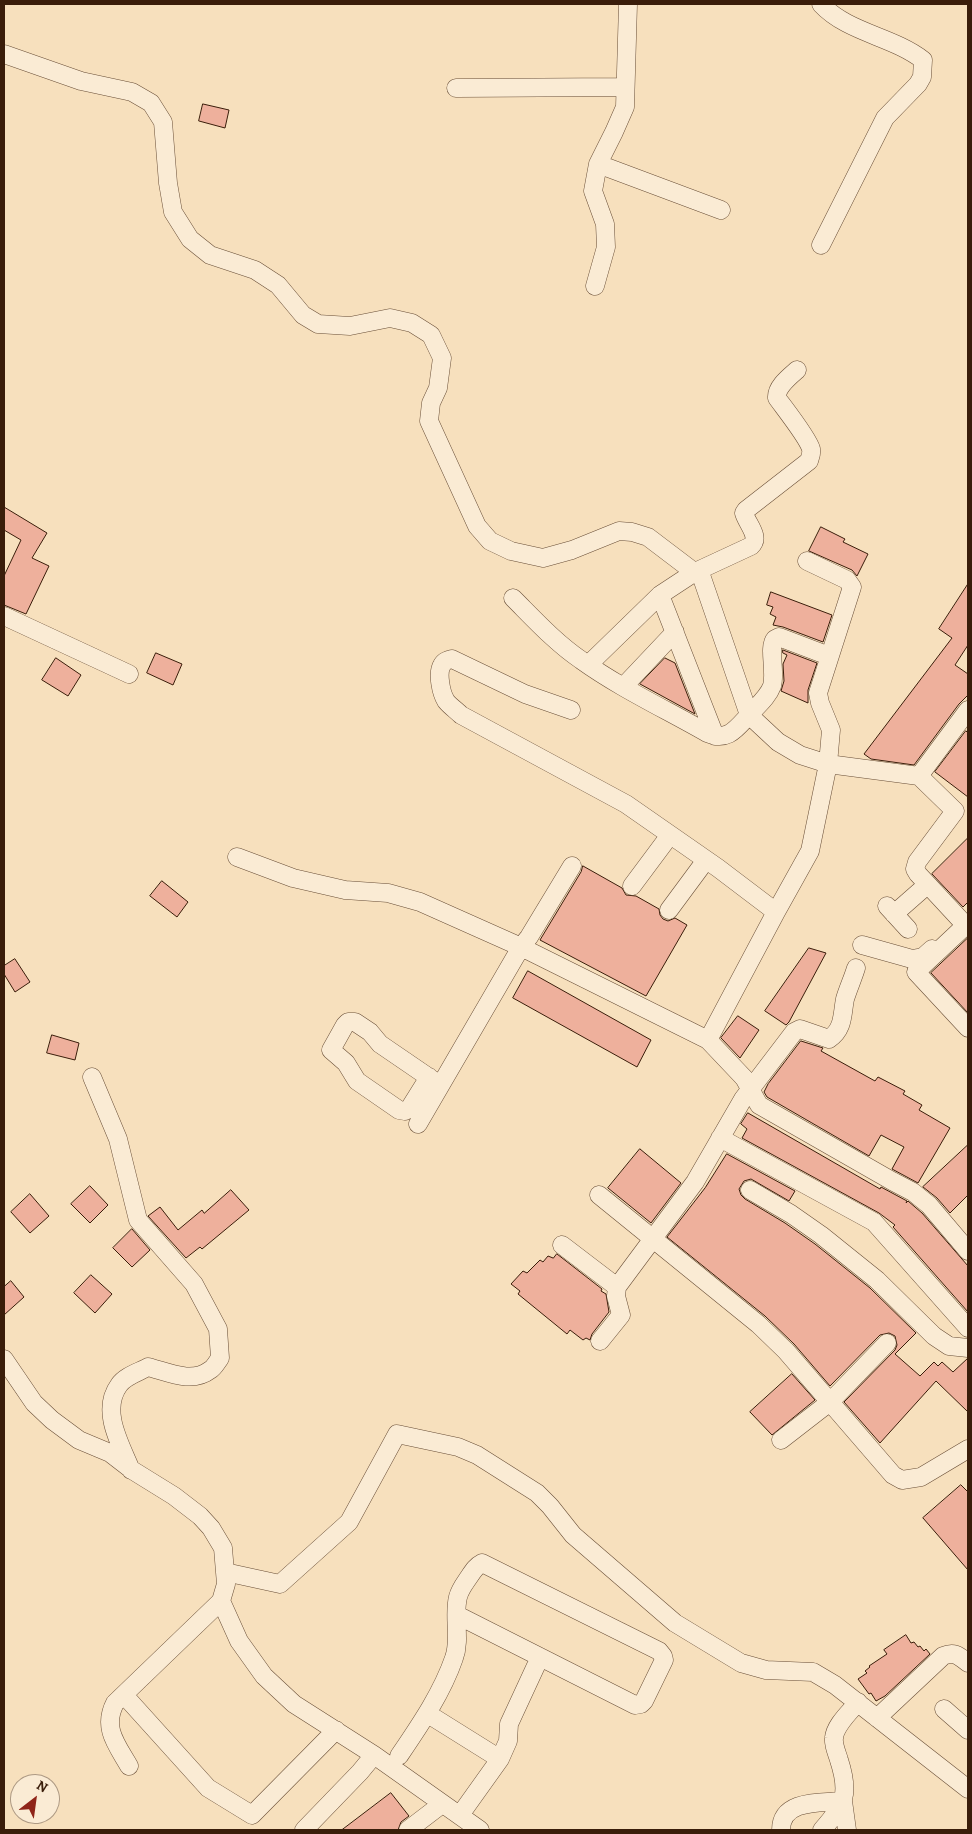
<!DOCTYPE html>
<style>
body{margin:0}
#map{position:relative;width:972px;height:1834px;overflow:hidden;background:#f7e0bd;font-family:Alegreya,serif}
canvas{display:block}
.frame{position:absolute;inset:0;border:5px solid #3a1d0a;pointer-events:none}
.north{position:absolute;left:10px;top:1774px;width:50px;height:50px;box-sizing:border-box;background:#faebd4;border:1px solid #ad9983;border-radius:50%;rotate:30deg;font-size:14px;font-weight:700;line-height:20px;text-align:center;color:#3a1d0a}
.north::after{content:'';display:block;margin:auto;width:18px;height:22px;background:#8f2418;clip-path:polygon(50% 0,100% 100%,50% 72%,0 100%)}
</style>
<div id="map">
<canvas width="972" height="1834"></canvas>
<div class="frame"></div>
<div class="north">N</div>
</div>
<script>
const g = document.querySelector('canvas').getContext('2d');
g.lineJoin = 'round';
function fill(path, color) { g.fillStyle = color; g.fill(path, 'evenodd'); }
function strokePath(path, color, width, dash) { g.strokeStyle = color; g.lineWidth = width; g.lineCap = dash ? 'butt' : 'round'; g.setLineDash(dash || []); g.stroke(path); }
const building = new Path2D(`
 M203,104L229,110L225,128L199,121Z
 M4,507L47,533L32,558L49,566L26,614L4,605V576L21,540L4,530Z
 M821,527L845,539L843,542L868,554L857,576L852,570L809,551Z
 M968,584V645L955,665L968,674V695L959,704L914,765L871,759L864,754L952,638L939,629Z
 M771,592L832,615L823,642L783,627L773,625L776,617L770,614L773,607L767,605Z
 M783,650L817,663L808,690V703L781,691L784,681L783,664L787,655L783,653Z
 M156,653L182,664L173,685L147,673Z
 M56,658L81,675L68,696L42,680Z
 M665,658L675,663L695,714L640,684Z
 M966,731L968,733V797L935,772Z
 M968,838V902L963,907L932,874Z
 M583,866L622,888L626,895L636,896L659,909L660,915L663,919L668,921L675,918L687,925L646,996L540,940L581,872Z
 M162,881L188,902L177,917L150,896Z
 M968,938V1013L931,973Z
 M809,948L826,953L789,1022L786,1025L765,1011Z
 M15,959L30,982L15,992L4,974V966Z
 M528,971L651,1040L637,1067L513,998Z
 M738,1016L759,1030L740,1058L721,1038Z
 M52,1035L79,1043L75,1060L47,1053Z
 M801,1041L823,1048L821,1051L875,1081L878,1077L905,1091L903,1094L922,1105L919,1110L950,1128L918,1183L892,1169L904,1147L881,1135L869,1156L767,1097L764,1092L768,1084Z
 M748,1113L880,1189L881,1187L907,1201L906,1203L908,1201L922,1213L968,1266V1312L893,1227L895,1225L879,1213L742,1138L747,1129L741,1124Z
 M968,1145V1195L950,1213L937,1198L923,1187Z
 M640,1149L681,1183L651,1223L608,1188Z
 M727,1154L795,1191L789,1201L751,1179L744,1181L739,1189L741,1195L745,1199L785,1223L815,1244L870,1288L916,1333L895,1354L920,1376L934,1362L938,1366L942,1362L953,1372L968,1358V1412L936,1381L880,1443L844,1402L895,1350L897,1345L895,1336L889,1333L880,1335L830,1386L794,1344L765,1316L667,1237L705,1188Z
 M90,1186L108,1205L90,1223L71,1204Z
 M231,1190L249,1210L202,1249L200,1247L186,1258L148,1216L160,1207L178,1230L202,1210L204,1213Z
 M30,1194L49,1216L30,1233L11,1212Z
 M132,1229L150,1250L132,1267L113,1248Z
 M557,1254L602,1289L601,1291L606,1294L609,1312L592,1334L590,1340L586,1338L583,1340L570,1330L567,1334L518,1294L520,1291L511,1284L523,1271L527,1273L540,1260L543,1262L548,1256L553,1258Z
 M91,1275L112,1294L95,1313L74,1293Z
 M11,1281L24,1297L4,1315V1287Z
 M792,1374L815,1400L772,1435L750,1412Z
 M961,1485L968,1492V1570L923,1518Z
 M906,1635L911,1643L914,1642L918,1647L920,1646L924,1651L926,1649L930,1654L885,1696L876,1701L871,1693L869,1694L858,1679L867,1673L865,1671L870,1667L869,1666L887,1654L884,1650Z
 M391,1793L409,1816L401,1822L398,1830H342Z`);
fill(building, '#eeb09c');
strokePath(building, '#3a1d0a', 1);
const street = new Path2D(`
 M821,4C848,33 892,36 923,60L922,77L918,84L885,118L821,245
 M4,54L81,81L132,92L151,103L163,122L168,183L173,212L190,239L210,255L255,270L278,285L303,315L318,324L350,326L390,318L412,323L431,335L442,358L438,388L431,403L429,421L477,526L490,541L511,551L543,558L572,550L619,531L632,532L648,537L702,578L749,715C757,706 768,697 772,686C776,672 768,647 775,639L779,637L829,656
 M456,88L625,87
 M598,164L721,210
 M595,286L606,247L605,224L593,191L598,164L614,132L625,107L628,4
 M807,561L847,580L852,587L818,693L820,703L831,730L828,764L919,776L955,811L917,862L915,869L918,874L968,928
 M660,595L715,736
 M513,598C535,620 556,643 581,660C620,688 665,709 707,733C728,742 736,729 749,715L778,742L800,755L828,764L810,851L776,912L708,1040
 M4,616L129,674
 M588,665L660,595L695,572L751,546C761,537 747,524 744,513L746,510L809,461C810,457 812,454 811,449C808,438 785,409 777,398C776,387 789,377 797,370
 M624,686L675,632
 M571,710L525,694L452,659C448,660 444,661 442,665C437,673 441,693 446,701C450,706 457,711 461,715L626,804L718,868L776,912
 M919,776L968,710
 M237,857L293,878L345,890L388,893L420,902L521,947L708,1040L744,1078L759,1105L892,1181L913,1192L929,1205L968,1251
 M632,886L670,835
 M887,906L908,929
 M669,910L706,860
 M894,914L927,885
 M966,925L916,972L968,1028
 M862,945L912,959L923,957L932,949
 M92,1077L118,1139L138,1220L194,1284L218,1329L220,1358C217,1362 214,1368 210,1370C192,1384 168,1372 148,1367C139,1372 125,1376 119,1385C100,1411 121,1445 131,1470
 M429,1077L409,1109L405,1111L399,1110L357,1081L346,1063L331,1050L345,1025L348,1022H355L370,1032L380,1044L440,1085
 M418,1124L521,947L529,937L572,866
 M720,1138L874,1222L968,1328
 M750,1190L791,1214L821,1235L877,1280L934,1336L949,1346L968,1348
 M599,1195L758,1324L786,1351L893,1475L902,1480L921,1477L968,1449
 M562,1245L617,1287
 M600,1341L621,1315L616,1296L617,1287L695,1182L743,1099L794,1032L800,1029L829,1039C844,1029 842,1014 845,999C848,989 853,978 856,968
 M4,1359L34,1403L52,1420L79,1440L110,1453L132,1470L174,1496L200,1516L211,1528L223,1548L226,1584L221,1601L239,1641L264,1676L294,1704L374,1755L480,1830
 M781,1440L830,1402L887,1343
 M225,1572L280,1584L349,1522L397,1434L458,1447L477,1455L537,1493L550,1506L573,1535L675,1623L741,1663L766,1670L813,1672L835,1685L968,1789
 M124,1695L208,1788L252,1815L336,1730
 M944,1709L968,1730
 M428,1714L500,1759
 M877,1718L943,1656C955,1651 959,1656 968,1663
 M399,1756C420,1725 442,1693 454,1658C461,1639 453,1617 458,1597C460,1589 465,1583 469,1577C473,1571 476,1566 482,1563L659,1651L663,1656L664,1660L644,1701L641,1704L635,1705L457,1615
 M129,1766C117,1745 102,1728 115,1703L221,1601
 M460,1815L500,1759L508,1741L509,1724L540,1657
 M304,1830L360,1772L374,1755
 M408,1830L442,1804
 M781,1830C781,1799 821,1803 843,1801L847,1830
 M822,1830C845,1804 850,1794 839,1760C837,1753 833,1745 834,1738C835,1725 850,1712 858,1702`);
strokePath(street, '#694e37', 19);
strokePath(street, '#faebd4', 18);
</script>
